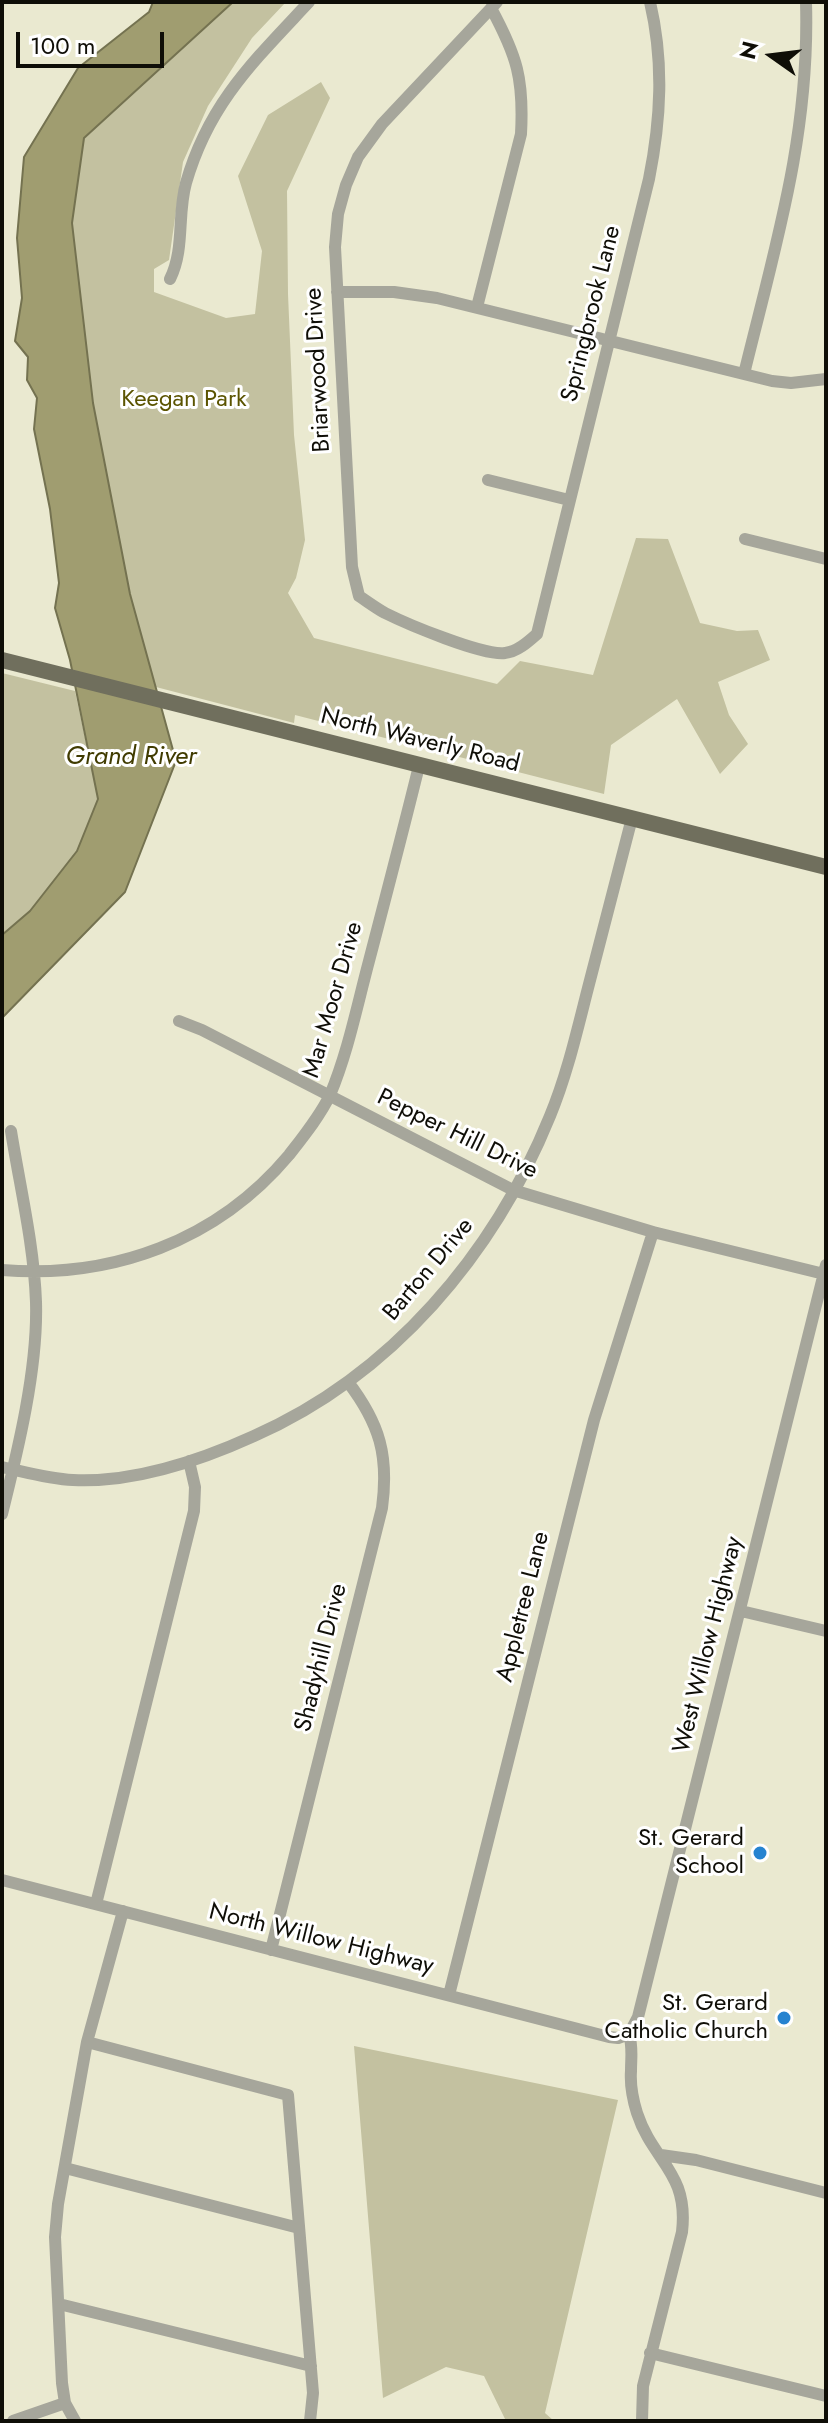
<!DOCTYPE html>
<style>
body{margin:0}
#map{position:relative;width:828px;height:2423px;overflow:hidden;background:#eae9d0;font-family:Jost,sans-serif}
canvas{display:block}
.frame{position:absolute;inset:0;border:4px solid #0f0e07;pointer-events:none}
.north{position:absolute;left:732px;top:16px;width:80px;height:80px;-webkit-text-stroke:6px #fff;paint-order:stroke;rotate:284deg;font-size:22px;font-weight:700;line-height:32px;text-align:center;color:#0f0e07}
.north::after{content:'';display:block;margin:auto;width:28px;height:36px;background:#0f0e07;clip-path:polygon(50% 0,100% 100%,50% 72%,0 100%)}
.scale{position:absolute;left:16px;top:32px;width:148px;height:36px;box-sizing:border-box;border:4px solid #0f0e07;border-top:0;padding-left:10px;font-size:24px;line-height:28px;white-space:nowrap;color:#0f0e07;-webkit-text-stroke:6px #fff;paint-order:stroke}
</style>
<div id="map">
<canvas width="828" height="2423"></canvas>
<div class="frame"></div>
<div class="north">N</div>
<div class="scale">100 m</div>
</div>
<script>
const g = document.querySelector('canvas').getContext('2d');
g.lineJoin = 'round';
function fill(path, color) { g.fillStyle = color; g.fill(path, 'evenodd'); }
function strokePath(path, color, width, dash) { g.strokeStyle = color; g.lineWidth = width; g.lineCap = dash ? 'butt' : 'round'; g.setLineDash(dash || []); g.stroke(path); }
function label(font, color, halo, rows, align = 'center') {
  g.font = font + ' Jost,sans-serif'; g.lineWidth = 6; g.setLineDash([]); g.textBaseline = 'middle'; g.strokeStyle = halo; g.fillStyle = color; for (const [text, x, y, turn = 0] of rows) {
    g.save(); g.translate(x, y); g.rotate((+turn || 0) * Math.PI / 180); g.textAlign = isNaN(turn) ? turn : align; if (halo) g.strokeText(text, 0, 0); g.fillText(text, 0, 0); g.restore();
  }
}
fill(new Path2D(`
 M233,2H286L252,38L208,106L183,162L169,260L154,269V292L226,318L255,314L262,251L238,176L268,115L321,82L330,98L287,191L288,294L294,435L305,540L296,578L288,593L314,638L497,684L520,661L593,675L636,538L668,539L700,623L737,631L758,630L770,660L718,682L729,715L748,744L720,774L677,699L611,745L604,794L295,715L294,723L156,687L130,594L93,403L72,223L84,138Z
 M2,673L75,691L98,799L77,851L30,911L2,935Z
 M354,2046L618,2100L545,2413L554,2421H506L484,2376L446,2367L383,2398Z`), '#c3c1a0');
const water = new Path2D(`
 M153,2H233L84,138L72,223L93,403L130,594L176,761L125,892L2,1018V935L30,911L77,851L98,799L70,660L55,608L59,583L50,509L34,429L37,398L27,380L28,357L15,341L22,298L17,238L24,157L78,68L149,12Z`);
fill(water, '#a09d70');
strokePath(water, '#747250', 2);
strokePath(new Path2D(`
 M497,2L382,124L358,157L346,185L338,214L335,247L352,567L359,596C368,602 376,608 385,613C407,624 483,656 505,653C517,652 528,642 537,634L649,179C661,119 664,62 650,2
 M170,279C185,249 177,215 186,183C209,103 254,61 309,2
 M337,292H394L437,298L772,381L791,383L826,379
 M477,307L521,134C524,79 517,56 491,8
 M744,374C775,247 810,135 806,2
 M488,480L569,500
 M745,539L826,559
 M179,1021L202,1030L513,1190L653,1232L824,1274
 M2,1270C112,1279 217,1241 289,1155C303,1137 320,1116 330,1095C348,1052 357,1006 369,961C386,896 403,831 419,766
 M2,1467C25,1472 49,1479 73,1480C134,1483 199,1461 254,1436C392,1375 494,1254 550,1116C567,1075 577,1031 588,988C602,932 617,875 632,818
 M2,1514C18,1450 38,1368 36,1302C34,1245 20,1187 11,1131
 M741,1611L826,1631
 M2,1880L609,2037L618,2038L629,2034
 M96,1904L194,1511L195,1487L189,1461
 M271,1950L382,1508C389,1456 380,1424 348,1382
 M449,1995L594,1420L653,1232
 M629,2034L638,2017L826,1265
 M629,2034C633,2047 631,2057 631,2071C630,2085 633,2100 637,2113C653,2162 689,2172 682,2232L643,2386L642,2421
 M87,2042L288,2095L313,2393L310,2421
 M661,2155L696,2160L826,2193
 M65,2168L299,2228
 M59,2304L311,2366
 M650,2353L826,2396
 M13,2421L65,2403
 M75,2421L65,2403L62,2383L55,2237L58,2204L87,2042L123,1911`), '#a6a69b', 12);
strokePath(new Path2D(`
 M2,660L826,867`), '#706f5d', 16);
for (const [x, y, r, color] of [
 [760,1853,8,"#2683d0"],
 [784,2018,8,"#2683d0"]
]) { const dot = new Path2D(); dot.arc(x, y, r, 0, 2 * Math.PI); g.fillStyle = color; g.fill(dot); strokePath(dot, '#fff', 3); }
label('24px', '#0f0e07', '#fff', [
 ["Springbrook Lane",592,314,-76],
 ["Briarwood Drive",319,370,-93],
 ["North Waverly Road",420,741,14],
 ["Mar Moor Drive",334,1000,-74],
 ["Pepper Hill Drive",457,1135,26],
 ["Barton Drive",429,1270,-50],
 ["Appletree Lane",524,1607,-76],
 ["West Willow Highway",709,1645,-76],
 ["Shadyhill Drive",322,1658,-76],
 ["North Willow Highway",321,1940,14]
]);
label('24px', '#5b5401', '#fff', [
 ["Keegan Park",184,400]
]);
label('24px', '#0f0e07', '#fff', [
 ["St. Gerard",744,1839],
 ["School",744,1867],
 ["St. Gerard",768,2004],
 ["Catholic Church",768,2032]
], 'right');
label('italic 26px', '#403b00', '#fff', [
 ["Grand River",131,758]
]);
</script>
